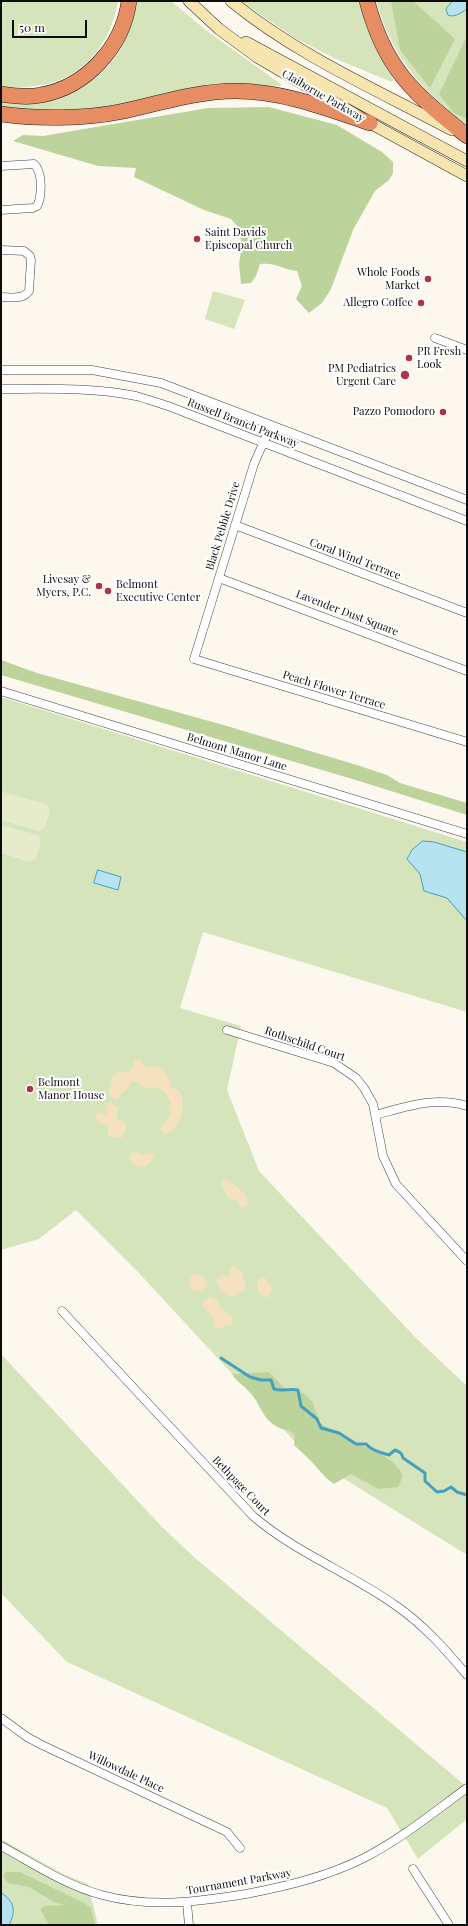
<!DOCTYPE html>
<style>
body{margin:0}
#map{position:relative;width:468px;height:1926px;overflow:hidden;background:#fdf8ee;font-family:"Playfair Display",serif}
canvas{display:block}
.frame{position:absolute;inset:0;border:2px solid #0c0c0c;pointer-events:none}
.scale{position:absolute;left:12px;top:20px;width:75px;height:18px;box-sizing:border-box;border:2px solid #0c0c0c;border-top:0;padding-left:5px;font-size:12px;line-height:14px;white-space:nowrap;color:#0c0c0c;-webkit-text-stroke:3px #fff;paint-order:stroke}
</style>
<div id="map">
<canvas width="468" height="1926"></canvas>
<div class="frame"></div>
<div class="scale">50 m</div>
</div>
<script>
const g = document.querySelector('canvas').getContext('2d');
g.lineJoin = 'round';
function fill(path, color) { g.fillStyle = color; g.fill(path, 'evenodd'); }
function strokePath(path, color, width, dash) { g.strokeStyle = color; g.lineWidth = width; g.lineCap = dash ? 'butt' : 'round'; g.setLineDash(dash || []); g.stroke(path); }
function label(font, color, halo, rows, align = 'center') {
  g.font = font + ' "Playfair Display",serif'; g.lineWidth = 4; g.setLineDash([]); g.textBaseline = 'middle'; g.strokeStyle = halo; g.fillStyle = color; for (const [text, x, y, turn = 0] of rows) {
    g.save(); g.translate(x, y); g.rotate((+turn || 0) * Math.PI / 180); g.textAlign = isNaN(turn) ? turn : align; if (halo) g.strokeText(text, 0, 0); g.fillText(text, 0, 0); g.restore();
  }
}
fill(new Path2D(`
 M1,1H118C110,46 82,81 35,86C24,87 11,89 1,85Z
 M135,1H171L207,31L282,85L270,88C180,99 91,114 1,109V101C15,102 30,104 44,102C66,99 97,81 111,63C125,47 133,21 135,1Z
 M240,1H359L373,42L393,79L392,82L336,59L295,38Z
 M376,1H467V125C459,120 452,113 445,107C409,76 390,47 376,1Z
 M213,291L245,300L234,329L205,319Z
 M1,697L467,842V1012L203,932L180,1008L241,1026L227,1090L259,1171L416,1338L467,1386V1555L309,1457L138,1272L76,1210L39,1239L1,1250Z
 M1,1354L162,1527L194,1557L467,1787V1819L418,1859L387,1808L67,1662L1,1593Z
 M1,1839L65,1875L88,1884L98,1925H1Z`), '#d6e4bb');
fill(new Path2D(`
 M391,1H413L455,39L430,88L400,50Z
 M467,36V119L454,113L439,94Z
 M269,107L337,125L382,152L393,162V173L389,180L375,191L353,230L331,289L322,303L309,313L296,299L302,286L297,271C281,269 276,262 260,264L256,276L251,283L241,284L239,264L242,245L238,227L231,219L204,210L134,177L136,168L98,166L13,141L23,135L43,136L208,108Z
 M1,660L37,673L227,726L360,766L387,775L400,783L467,803V815L359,781L1,675Z
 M269,1372L284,1388L303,1393L312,1401L320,1423C331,1429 342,1436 353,1441C371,1450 395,1457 403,1476L398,1487L379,1489L351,1474L334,1484L326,1478L312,1462L294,1445L295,1436C289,1428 282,1431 274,1425C262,1417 259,1402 250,1392C244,1385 236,1382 232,1374Z
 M6,1872H20L84,1903L91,1908L95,1925H49L40,1909L44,1906L64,1905L54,1902L29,1887L8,1883L3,1876Z`), '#bcd39b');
fill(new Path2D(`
 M135,1060H140L147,1068C150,1068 153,1066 157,1066C166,1068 170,1080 172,1088C175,1089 178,1089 180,1092C187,1103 180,1133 164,1133L160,1129L171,1114L169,1107L170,1102L164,1091L154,1087L145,1088L134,1081L131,1082C127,1090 122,1093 117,1099L112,1098L108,1093L112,1077L119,1072L130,1071Z
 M111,1103L118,1108L116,1120L123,1121C127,1126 126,1134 121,1138L109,1137L107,1126L98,1122L95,1117L98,1112L107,1114L106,1106Z
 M134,1151L141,1155L150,1152L154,1156L147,1166L138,1168L129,1160L130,1154Z
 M228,1180C235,1185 246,1193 248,1201L245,1207H241L235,1199H229L221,1183L224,1180Z
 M234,1266L243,1273L246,1289L234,1297H230L218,1285L216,1279L223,1275L230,1278L229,1269Z
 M189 1283a9 9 0 1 1 18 0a9 9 0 1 1-18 0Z
 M261,1277L265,1278L273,1290L269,1297H266L259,1293L257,1280Z
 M210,1297L218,1301L220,1308L233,1318L232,1324L224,1326L220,1329L214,1328L213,1317L202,1306L203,1302Z`), '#f4e1be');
fill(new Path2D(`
 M3,792L46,804L50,810L45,827L39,831L1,820V793Z
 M1,825L38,835L41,841L36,858L30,862L1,853Z`), '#e6eccb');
const water = new Path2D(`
 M453,1H467V9C461,13 454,18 448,15L446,9Z
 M423,841L434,842L467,852V921L447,898L424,891L420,874L407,859L412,850Z
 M98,870L121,877L118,890L94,883Z
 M1,1893C15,1901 16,1912 9,1925H1Z`);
fill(water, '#b7e2f0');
strokePath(water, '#45a0c0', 1);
strokePath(new Path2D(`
 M221,1358L250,1377L261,1380H271L274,1389C282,1392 290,1388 298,1390L301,1406L317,1419L321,1428L339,1433L356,1444H366C371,1450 381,1453 389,1455L395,1450C400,1452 402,1453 403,1458L425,1473V1481L437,1492L444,1491L451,1487L457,1492L467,1495`), '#45a0c0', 3);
const minor = new Path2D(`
 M1,166L34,164C43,172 42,197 37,206L33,208L1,210
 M1,250L24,251L30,256L31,260L29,291C23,300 10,297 1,297
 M435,338L467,350
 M1,370H92L161,383L467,500
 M1,389C46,389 92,387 136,396C147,399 158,403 168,406L467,521
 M271,425L254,464L194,659L467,742
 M235,525L467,613
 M219,578L467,671
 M1,691L467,834
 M227,1030L334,1063L356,1078L364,1088L373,1104L383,1156L396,1184L467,1261
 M375,1115C406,1107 435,1096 467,1106
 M62,1311L253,1516C296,1553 350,1573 395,1605C423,1624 445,1649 467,1675
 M1,1718L27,1737L42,1745L227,1832L240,1848
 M1,1846C34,1864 65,1885 102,1895C150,1908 197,1902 246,1894C287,1886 326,1877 364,1858C401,1839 434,1812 467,1788
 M413,1869L449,1925
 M187,1903L189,1925`);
const secondary = new Path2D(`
 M189,1L219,29L257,57L370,123L467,176
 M231,1C297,55 377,90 452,130
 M246,42L467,161`);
const motorway = new Path2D(`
 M367,1C385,70 414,93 467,136
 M1,94C14,96 28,98 41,95C86,87 123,47 129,1
 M1,114C35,119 85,119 119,112C157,104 197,91 235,91C283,91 326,108 370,123`);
strokePath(minor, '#3f3f3f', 9);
strokePath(secondary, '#2e2e2e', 12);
strokePath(motorway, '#1d1d1d', 16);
strokePath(minor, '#fff', 8);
strokePath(secondary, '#f7e5af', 11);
strokePath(motorway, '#e68d63', 15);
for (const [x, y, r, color] of [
 [197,239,4,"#af3249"],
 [428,279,4,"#af3249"],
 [421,303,4,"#af3249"],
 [409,358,4,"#af3249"],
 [405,375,5,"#af3249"],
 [443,412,4,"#af3249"],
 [99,586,4,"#af3249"],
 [108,591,4,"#af3249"],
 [30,1089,4,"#af3249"]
]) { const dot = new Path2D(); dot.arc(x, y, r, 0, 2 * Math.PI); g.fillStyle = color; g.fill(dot); strokePath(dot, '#fff', 1.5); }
label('11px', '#0c0c0c', '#fff', [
 ["Claiborne Parkway",323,96,30],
 ["Russell Branch Parkway",243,423,21],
 ["Black Pebble Drive",223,526,-73],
 ["Coral Wind Terrace",355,559,21],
 ["Lavender Dust Square",347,613,21],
 ["Peach Flower Terrace",334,690,17],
 ["Belmont Manor Lane",237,752,17],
 ["Rothschild Court",305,1044,19],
 ["Bethpage Court",241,1486,46],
 ["Willowdale Place",126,1772,25],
 ["Tournament Parkway",239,1882,-10]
]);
label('11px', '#0c0c0c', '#fff', [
 ["Saint Davids",205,233,"left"],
 ["Episcopal Church",205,246,"left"],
 ["Whole Foods",420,273],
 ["Market",420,286],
 ["Allegro Coffee",413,303],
 ["PR Fresh",417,352,"left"],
 ["Look",417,365,"left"],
 ["PM Pediatrics",396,369],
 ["Urgent Care",396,382],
 ["Pazzo Pomodoro",435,412],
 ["Livesay &",91,580],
 ["Myers, P.C.",91,593],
 ["Belmont",116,585,"left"],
 ["Executive Center",116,598,"left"],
 ["Belmont",38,1083,"left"],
 ["Manor House",38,1096,"left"]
], 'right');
</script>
